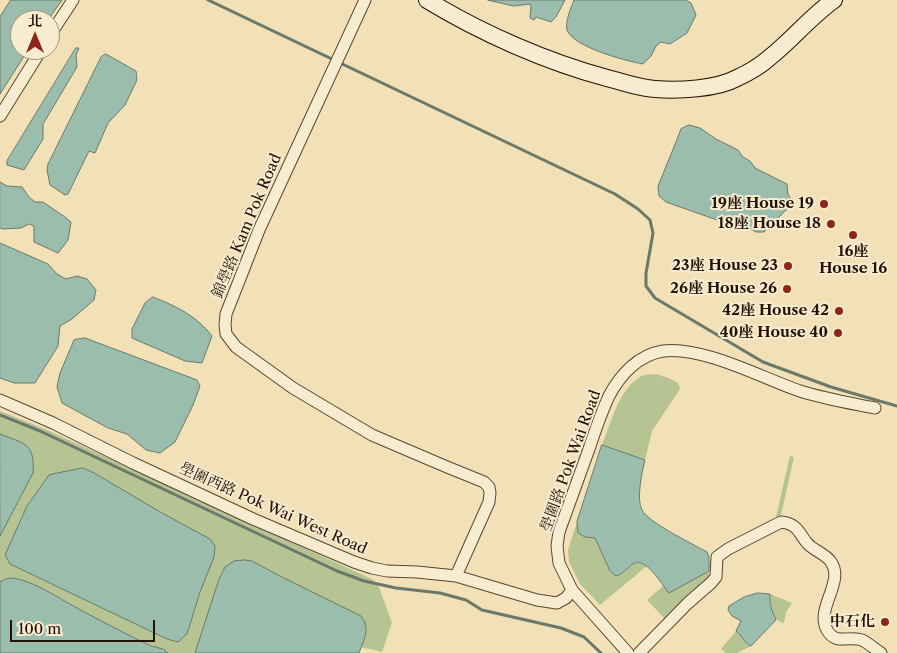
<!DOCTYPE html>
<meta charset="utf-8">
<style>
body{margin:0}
#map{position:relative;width:897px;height:653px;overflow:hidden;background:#f2e0b6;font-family:"Libre Caslon Text","Noto Serif TC",serif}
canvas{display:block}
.north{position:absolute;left:10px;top:10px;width:50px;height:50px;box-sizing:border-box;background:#f7ebd0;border:1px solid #a3947f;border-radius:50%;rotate:0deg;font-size:14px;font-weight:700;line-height:20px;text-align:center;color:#241206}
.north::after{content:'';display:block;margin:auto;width:18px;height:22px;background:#8f2418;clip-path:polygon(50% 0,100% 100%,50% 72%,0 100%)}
.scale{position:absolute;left:10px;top:620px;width:145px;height:22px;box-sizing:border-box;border:2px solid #241206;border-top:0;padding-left:6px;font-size:15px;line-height:18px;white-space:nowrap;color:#241206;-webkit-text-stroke:4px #f7ebd0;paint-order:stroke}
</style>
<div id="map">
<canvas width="897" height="653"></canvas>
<div class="north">北</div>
<div class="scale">100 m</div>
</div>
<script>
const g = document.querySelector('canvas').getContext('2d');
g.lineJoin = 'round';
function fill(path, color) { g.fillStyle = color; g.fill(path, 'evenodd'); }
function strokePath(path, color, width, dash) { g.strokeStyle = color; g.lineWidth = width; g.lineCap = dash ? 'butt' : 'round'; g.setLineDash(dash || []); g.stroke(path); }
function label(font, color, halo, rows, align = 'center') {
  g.font = font + ' "Libre Caslon Text","Noto Serif TC",serif'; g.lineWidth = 4; g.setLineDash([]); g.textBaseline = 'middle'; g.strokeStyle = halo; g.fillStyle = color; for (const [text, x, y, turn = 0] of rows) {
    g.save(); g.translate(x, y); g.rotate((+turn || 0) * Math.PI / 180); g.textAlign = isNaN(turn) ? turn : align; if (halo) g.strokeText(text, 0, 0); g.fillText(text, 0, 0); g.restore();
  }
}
fill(new Path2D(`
 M656,374L669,378L678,383L680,389L652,431L645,460L602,445C611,423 619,389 640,377C644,374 651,375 656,374Z
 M0,411L45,429L374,580L379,587L392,623L382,652L361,647L359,653H0Z
 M790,456L794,457L781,515L776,517Z
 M577,522L578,533L585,537L595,538L610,571L621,574C631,566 634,559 647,566L600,605L580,584L569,562L568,550Z
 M709,571V580L666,620L647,600L663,586L669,592Z
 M770,594L792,603L786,612L784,623C783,623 777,620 776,619C771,613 770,601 770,594Z
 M736,631C743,636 743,642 751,646L737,653H726L721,649Z`), '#b6c392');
const water = new Path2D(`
 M11,0H62L48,20H20V50H28L0,94V17Z
 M488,0H565L556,17L551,22L536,17L534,20L530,18L531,7L530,4L514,6Z
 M574,0H686L691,3L696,15L687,33L670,44L661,42L656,46L651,56L643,64C626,61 573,47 567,30C565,21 571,8 574,0Z
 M76,48H79L76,55L77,67L43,124V139L24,170L7,165V161Z
 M106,54L136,71L137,80L125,105L108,123L95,153L89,151L68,194L65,195L50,185L47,170L48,164L101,57Z
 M689,125L700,128L716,139L738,150L743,157L750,161L755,168L787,184L788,194L792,201L791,205L764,232H756L746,226L737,227L666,202L659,196L658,186L676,142L681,129Z
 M0,182L7,186L22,187L29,197L35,202H43L65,217L71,222L68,240L58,253L34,242V226L29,224L21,228L3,229L0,228Z
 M0,243L48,264L57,274L66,279L77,276L87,279L96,290L94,300L72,319L60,326L58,346L35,383H14L0,378Z
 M153,297C176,306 197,316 212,336L202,363L185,361L132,338V329L145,303Z
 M85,338L197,380L200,386L193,405L175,442L160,453L146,450L127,434L108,428L62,403L57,387L60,373L74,340Z
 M0,434C25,444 35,443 33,473L0,536Z
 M602,445L645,460C642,472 636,499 642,510C649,523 693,544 707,552L709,557V571L669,593C661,584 646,556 633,564C627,568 623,574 616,576L610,571L595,538L585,537L578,533L577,522Z
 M83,468L94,473L162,513L210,539L215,546L214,557L200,592L187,634L178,642L167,639L10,564L5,555L27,506L49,475Z
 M244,560L252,561L278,575L361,616C371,629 364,639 359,653H195L219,579L225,567L234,561Z
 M14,578C38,583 56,597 77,608C101,621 126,634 151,646L163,649L168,653H0V582L6,579Z
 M758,593L770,594C769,604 772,611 776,620L751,646C743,642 743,636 736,631L741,621L732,616L728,610L729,606L744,597Z`);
fill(water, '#9bbdad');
strokePath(water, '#6b796a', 1);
strokePath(new Path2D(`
 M208,0L615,194L638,209L650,220L653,233L646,273V286L655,298L763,362L831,387L897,406
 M0,415L40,431L337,571L364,581L396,588L440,593L466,600L482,610L561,628L584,637L601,653`), '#6b796a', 3);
const street = new Path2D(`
 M365,0L259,230L226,314L225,325L226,334L236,347L293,388L372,435L447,467L484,482L489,487L490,493L489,502L456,576
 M50,35L73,0
 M0,116L41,50
 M0,400L53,423L133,463L253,519L354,562L372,568L387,571L417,572L456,576L537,600L557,603L566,598L572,590
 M628,653L572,590L559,563L557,546L559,532C569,504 579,477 589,449C595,431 601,413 609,396C620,375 638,355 663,351C703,346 762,378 800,391C825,399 850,403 875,408
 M639,653L688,603L711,583L716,577L717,557L728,549L781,522C798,524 798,532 807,543C814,551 826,554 831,562C845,582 815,608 827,630C836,646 849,635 862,640C868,643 875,649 881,653`);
const secondary = new Path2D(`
 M427,0C481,33 547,62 607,78C623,82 639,88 655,89C678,91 717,89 737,78C748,73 760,66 769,58C792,40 810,17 834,0`);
strokePath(street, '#584632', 13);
strokePath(secondary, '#241206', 18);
strokePath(street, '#f7ebd0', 11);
strokePath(secondary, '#f7ebd0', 16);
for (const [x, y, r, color] of [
 [824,204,5,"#8f2418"],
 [831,224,5,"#8f2418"],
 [853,235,5,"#8f2418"],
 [788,266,5,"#8f2418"],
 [787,289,5,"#8f2418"],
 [839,311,5,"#8f2418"],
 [838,333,5,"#8f2418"],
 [885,622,5,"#8f2418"]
]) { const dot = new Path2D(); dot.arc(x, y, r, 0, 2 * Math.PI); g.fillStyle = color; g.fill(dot); strokePath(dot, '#f7ebd0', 2); }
label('bold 15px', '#241206', '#f7ebd0', [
 ["19座 House 19",814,204],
 ["18座 House 18",821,224],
 ["16座",853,252,"center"],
 ["House 16",853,269,"center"],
 ["23座 House 23",778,266],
 ["26座 House 26",777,289],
 ["42座 House 42",829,311],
 ["40座 House 40",828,333],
 ["中石化",875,622]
], 'right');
label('15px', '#241206', '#f7ebd0', [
 ["錦壆路 Kam Pok Road",247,226,-67],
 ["壆圍路 Pok Wai Road",571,461,-70],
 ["壆圍西路 Pok Wai West Road",273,509,24]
]);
</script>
